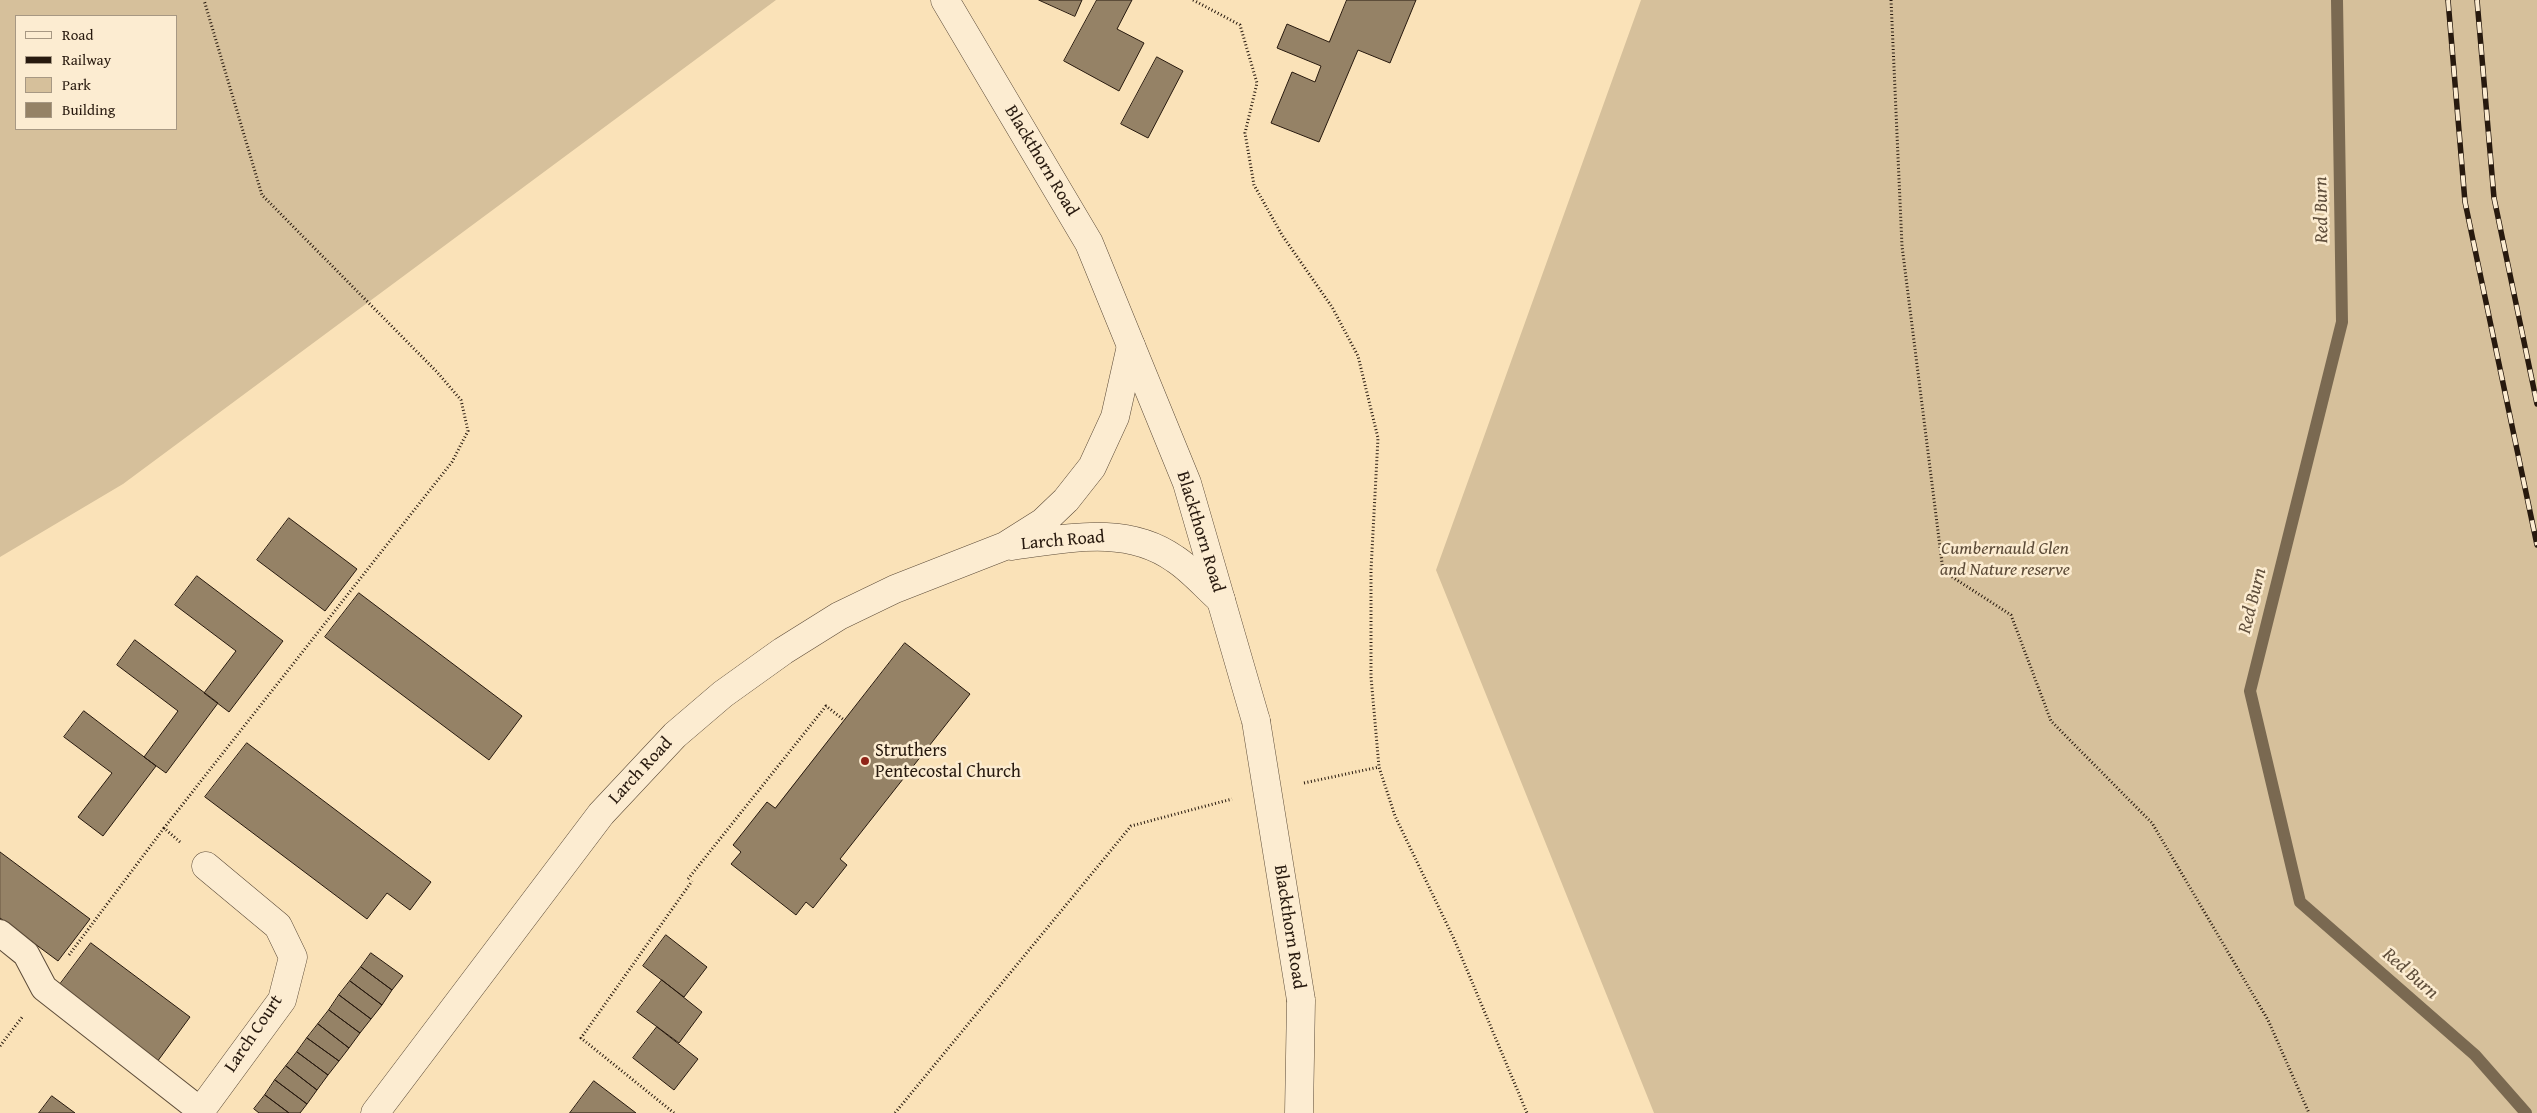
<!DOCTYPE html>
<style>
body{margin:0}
#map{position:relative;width:2537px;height:1113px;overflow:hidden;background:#fae2b8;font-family:"Gentium Book Plus",serif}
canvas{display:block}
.legend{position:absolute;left:15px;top:15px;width:162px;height:115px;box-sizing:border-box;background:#fcecd1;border:1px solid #a79883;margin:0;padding:6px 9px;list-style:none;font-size:15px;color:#27190e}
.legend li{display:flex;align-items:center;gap:10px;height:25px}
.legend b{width:25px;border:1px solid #a79883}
</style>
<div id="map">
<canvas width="2537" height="1113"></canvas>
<ul class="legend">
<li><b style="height:6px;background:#fcecd1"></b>Road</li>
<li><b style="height:6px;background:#27190e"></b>Railway</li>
<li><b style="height:14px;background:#d6c09b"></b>Park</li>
<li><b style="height:14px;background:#958266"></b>Building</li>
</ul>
</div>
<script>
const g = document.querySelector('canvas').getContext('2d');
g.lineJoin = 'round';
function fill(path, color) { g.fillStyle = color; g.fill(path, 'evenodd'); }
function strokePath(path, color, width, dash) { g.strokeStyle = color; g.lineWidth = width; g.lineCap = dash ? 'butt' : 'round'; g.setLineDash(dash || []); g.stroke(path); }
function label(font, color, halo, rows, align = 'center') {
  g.font = font + ' "Gentium Book Plus",serif'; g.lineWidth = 5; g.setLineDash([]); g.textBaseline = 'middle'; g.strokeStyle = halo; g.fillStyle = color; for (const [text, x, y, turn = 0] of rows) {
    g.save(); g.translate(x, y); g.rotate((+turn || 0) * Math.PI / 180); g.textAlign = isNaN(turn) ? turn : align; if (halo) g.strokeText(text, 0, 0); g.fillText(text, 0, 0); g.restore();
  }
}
fill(new Path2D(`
 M0,0H776L123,484L0,557ZM176,16V129H16V16Z
 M1641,0H2537V1113H1654L1436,570Z`), '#d6c09b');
strokePath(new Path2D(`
 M2337,0L2342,322L2250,691L2300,902L2475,1055L2526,1113`), '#7a6951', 12);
const building = new Path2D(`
 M1039,0H1082L1075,16Z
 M1097,0H1132L1117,29L1144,43L1119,91L1064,61Z
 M1347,0H1416L1390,63L1358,50L1319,142L1271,123L1292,72L1315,82L1321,66L1277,48L1287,24L1329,42Z
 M1157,57L1183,71L1148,138L1121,124Z
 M289,518L357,569L325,611L257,560Z
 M197,576L283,641L229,712L204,693L236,651L175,605Z
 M359,593L522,716L489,760L325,637Z
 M135,640L218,703L166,773L144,757L178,711L117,665Z
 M905,643L970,694L840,859L847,865L813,908L806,902L796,915L731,864L741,852L733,845L767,802L775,808Z
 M84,711L156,766L103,836L78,817L112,773L64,737Z
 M247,743L431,882L410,910L387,893L367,919L205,797Z
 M0,852L90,919L58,961L0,918Z
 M666,935L707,967L684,997L643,966Z
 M91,943L190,1017L157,1062L58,987Z
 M371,953L403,976L392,990L361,967Z
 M361,967L392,990L382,1005L350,981Z
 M662,980L702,1012L679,1043L637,1012Z
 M350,981L382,1005L371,1019L339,995Z
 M339,995L371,1019L360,1033L329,1010Z
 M329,1010L360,1033L349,1048L318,1024Z
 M318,1024L349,1048L339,1061L307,1038Z
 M657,1027L698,1059L674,1090L633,1058Z
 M307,1038L339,1061L328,1075L297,1052Z
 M297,1052L328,1075L317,1090L286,1066Z
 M286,1066L317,1090L307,1104L275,1080Z
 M275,1080L307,1104L300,1113H289L265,1095Z
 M594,1081L636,1113H570Z
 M265,1095L289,1113H259L254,1109Z
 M52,1096L75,1113H39Z`);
fill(building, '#958266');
strokePath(building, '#27190e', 1);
const service = new Path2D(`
 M0,933L26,954L44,988L201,1111`);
const minor = new Path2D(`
 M1011,546C1066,539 1126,524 1175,559C1192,570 1206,587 1221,600
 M199,1113L282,1000L293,957L278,926L206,866
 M375,1113L601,814L675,735L723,694L783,651L839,616L895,589L1005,546L1043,522L1066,500L1092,467L1115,417L1131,346`);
const tertiary = new Path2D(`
 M945,0L1089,243L1187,483L1256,721
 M1299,1113L1301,1000`);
strokePath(service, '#5c4b38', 28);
strokePath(minor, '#5c4b38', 29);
strokePath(tertiary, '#5c4b38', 29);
strokePath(new Path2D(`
 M1193,0L1240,25L1257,83L1245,133L1254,185L1282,235L1332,307L1358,356L1378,438L1371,570V677L1379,767L1395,816L1454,939L1527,1113
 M1891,0L1902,246L1943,571L2011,615L2051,721L2152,823L2268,1020L2309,1113
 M1304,783L1379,767
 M180,842L164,828L452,462L468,431L461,400L437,372L262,195L204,0
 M688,879L826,706L844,720
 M69,955L164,828
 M0,1046L23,1016
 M674,1113L581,1038L692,881
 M895,1113L1131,826L1232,799`), '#27190e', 3, [1, 2.5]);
strokePath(service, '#fcecd1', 26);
strokePath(minor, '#fcecd1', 28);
strokePath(tertiary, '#fcecd1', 28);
const rail = new Path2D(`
 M2448,0L2465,202L2537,545
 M2477,0L2494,198L2537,404`);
strokePath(rail, '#27190e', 5.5);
strokePath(rail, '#fcecd1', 4, [11]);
const tertiaryBridge = new Path2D(`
 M1256,721L1301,1000`);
strokePath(tertiaryBridge, '#5c4b38', 29, []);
strokePath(tertiaryBridge, '#fcecd1', 28);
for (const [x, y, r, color] of [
 [865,761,5,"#8f2418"]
]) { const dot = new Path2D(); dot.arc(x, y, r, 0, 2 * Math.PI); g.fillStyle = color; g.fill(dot); strokePath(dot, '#fcecd1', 2); }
label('18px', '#27190e', '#fcecd1', [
 ["Blackthorn Road",1041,161,59],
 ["Blackthorn Road",1200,532,73],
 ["Larch Road",1063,541,-5],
 ["Larch Road",641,771,-47],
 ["Blackthorn Road",1289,927,81],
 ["Larch Court",254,1034,-56]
]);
label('italic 18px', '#5c4b38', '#fcecd1', [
 ["Cumbernauld Glen",2005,549],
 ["and Nature reserve",2005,570]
]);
label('18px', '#27190e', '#fcecd1', [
 ["Struthers",875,751],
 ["Pentecostal Church",875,772]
], 'left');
label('italic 19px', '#5f4e3b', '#fcecd1', [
 ["Red Burn",2322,210,-91],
 ["Red Burn",2253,601,-76],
 ["Red Burn",2410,974,41]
]);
</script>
